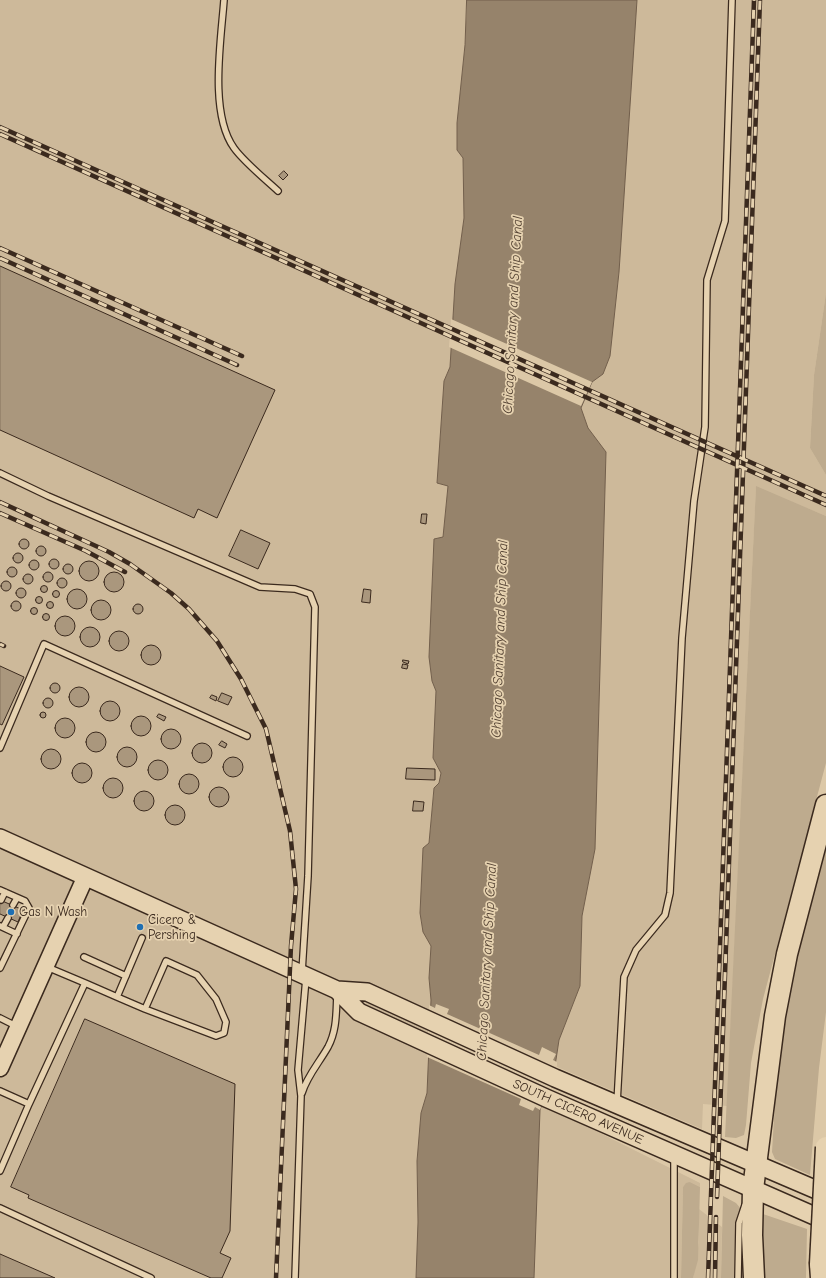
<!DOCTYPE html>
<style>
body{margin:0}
canvas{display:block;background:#dcc8a7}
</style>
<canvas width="826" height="1278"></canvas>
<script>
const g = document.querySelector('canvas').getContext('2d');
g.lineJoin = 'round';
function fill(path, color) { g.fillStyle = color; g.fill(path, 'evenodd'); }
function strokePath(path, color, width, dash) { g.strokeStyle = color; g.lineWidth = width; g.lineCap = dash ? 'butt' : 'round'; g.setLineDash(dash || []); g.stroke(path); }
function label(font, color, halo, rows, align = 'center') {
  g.font = font + ' "Comic Neue",sans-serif'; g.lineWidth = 3.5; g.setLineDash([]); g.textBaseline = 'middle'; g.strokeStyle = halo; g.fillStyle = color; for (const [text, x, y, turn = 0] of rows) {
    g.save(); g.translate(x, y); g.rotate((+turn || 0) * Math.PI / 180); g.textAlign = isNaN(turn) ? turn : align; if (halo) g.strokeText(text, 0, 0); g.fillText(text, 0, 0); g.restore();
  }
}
fill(new Path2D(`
 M0,0H467L465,45L457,123V150L463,158L464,218L455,284L450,367L444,381L437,483L448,486L443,538L434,539L429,657L432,681L436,691L433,758L441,773L439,783L434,788L429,843L423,849L420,913L423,932L431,946L429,978L431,1000L427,1093L421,1113L417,1161L418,1222L416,1278H0Z
 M637,0H826V293L814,375L810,448L826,475V516L756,487L727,1106L703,1104L702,1129L555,1066L559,1040L580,986L582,916L595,849L606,452L588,428L581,408L592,382L603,374L610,356L619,272Z
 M542,1104L700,1183V1187L690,1182L683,1187L681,1278H534L540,1110Z
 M699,1209L722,1227L721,1278H693L699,1242Z`), '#cdb99a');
fill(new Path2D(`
 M826,293V475L810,448L814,375Z
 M756,486L826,516V763L763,999L751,1063L746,1125L744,1135L736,1138L725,1137Z
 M826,833V1012L819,1068L810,1175L775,1159L772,1152L778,1052L785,999Z
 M690,1182L700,1187L698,1260L693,1278H681L683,1187L686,1183Z
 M723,1196L736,1203L742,1210L745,1278H721Z
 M760,1213L807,1229L806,1278H761Z`), '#beab8e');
const water = new Path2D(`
 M467,0H637L619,272L610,356L603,374L592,382L581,408L588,428L606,452L595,849L582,916L580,986L559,1040L555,1066L540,1110L534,1278H416L418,1222L417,1161L421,1113L427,1093L431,1000L429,978L431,946L423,932L420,913L423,848L429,843L434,788L439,783L441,773L433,758L436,691L432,681L429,657L434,539L443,537L448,486L437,483L444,381L450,367L455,284L464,218L463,158L457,150V123L465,45ZM509,348L520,352L522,364L521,368L510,373L500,366V355Z`);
fill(water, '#96836b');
strokePath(water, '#725f4c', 1);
fill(new Path2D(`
 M451,319L592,382L581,406L449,347ZM509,350L518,354L521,360L519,366L513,370H507L501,362L502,356Z
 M436,1004L449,1009L447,1014L539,1055L542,1047L556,1054L553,1060L557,1062V1066L540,1110L535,1107L533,1111L519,1105L521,1099L427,1057L429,1007V1005L435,1008Z`), '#dcc8a7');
const building = new Path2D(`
 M284,171L288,175L283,180L279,176Z
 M0,266L275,390L217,518L198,509L194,518L0,430Z
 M422,514H427L426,524L421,523Z
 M241,530L270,543L258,569L229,556Z
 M19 544a5 5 0 1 1 10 0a5 5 0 1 1-10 0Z
 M36 551a5 5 0 1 1 10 0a5 5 0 1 1-10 0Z
 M13 558a5 5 0 1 1 10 0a5 5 0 1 1-10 0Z
 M49 564a5 5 0 1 1 10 0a5 5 0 1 1-10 0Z
 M29 565a5 5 0 1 1 10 0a5 5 0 1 1-10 0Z
 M79 571a10 10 0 1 1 20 0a10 10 0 1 1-20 0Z
 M63 569a5 5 0 1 1 10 0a5 5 0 1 1-10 0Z
 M7 572a5 5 0 1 1 10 0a5 5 0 1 1-10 0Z
 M43 577a5 5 0 1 1 10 0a5 5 0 1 1-10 0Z
 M104 582a10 10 0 1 1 20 0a10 10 0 1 1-20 0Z
 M23 579a5 5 0 1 1 10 0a5 5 0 1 1-10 0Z
 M57 583a5 5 0 1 1 10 0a5 5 0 1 1-10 0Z
 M1 586a5 5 0 1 1 10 0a5 5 0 1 1-10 0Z
 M40.5 589a3.5 3.5 0 1 1 7 0a3.5 3.5 0 1 1-7 0Z
 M16 593a5 5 0 1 1 10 0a5 5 0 1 1-10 0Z
 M364,589L371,590L370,603L362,602Z
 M67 599a10 10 0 1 1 20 0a10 10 0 1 1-20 0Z
 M52.5 594a3.5 3.5 0 1 1 7 0a3.5 3.5 0 1 1-7 0Z
 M35.5 600a3.5 3.5 0 1 1 7 0a3.5 3.5 0 1 1-7 0Z
 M91 610a10 10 0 1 1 20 0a10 10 0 1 1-20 0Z
 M11 606a5 5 0 1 1 10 0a5 5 0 1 1-10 0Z
 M46.5 605a3.5 3.5 0 1 1 7 0a3.5 3.5 0 1 1-7 0Z
 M133 609a5 5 0 1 1 10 0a5 5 0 1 1-10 0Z
 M30.5 611a3.5 3.5 0 1 1 7 0a3.5 3.5 0 1 1-7 0Z
 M42.5 617a3.5 3.5 0 1 1 7 0a3.5 3.5 0 1 1-7 0Z
 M55 626a10 10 0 1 1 20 0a10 10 0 1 1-20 0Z
 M80 637a10 10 0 1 1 20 0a10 10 0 1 1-20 0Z
 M109 641a10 10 0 1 1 20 0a10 10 0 1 1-20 0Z
 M141 655a10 10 0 1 1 20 0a10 10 0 1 1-20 0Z
 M403,660L409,661L408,664L403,662Z
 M403,664L408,665L407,669L402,668Z
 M0,666L24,677L2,725L0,724Z
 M50 688a5 5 0 1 1 10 0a5 5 0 1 1-10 0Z
 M69 697a10 10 0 1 1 20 0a10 10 0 1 1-20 0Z
 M222,693L232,697L228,705L218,701Z
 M212,695L217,697L216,701L210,698Z
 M43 703a5 5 0 1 1 10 0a5 5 0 1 1-10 0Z
 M100 711a10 10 0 1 1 20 0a10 10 0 1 1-20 0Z
 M40 715a3 3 0 1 1 6 0a3 3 0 1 1-6 0Z
 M159,714L166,717L164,721L157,717Z
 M131 726a10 10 0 1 1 20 0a10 10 0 1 1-20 0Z
 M55 728a10 10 0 1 1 20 0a10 10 0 1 1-20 0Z
 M161 739a10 10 0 1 1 20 0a10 10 0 1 1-20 0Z
 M86 742a10 10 0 1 1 20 0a10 10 0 1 1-20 0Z
 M222,741L227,744L225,748L219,745Z
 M192 753a10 10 0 1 1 20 0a10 10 0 1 1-20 0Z
 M117 757a10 10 0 1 1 20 0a10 10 0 1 1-20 0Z
 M41 759a10 10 0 1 1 20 0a10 10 0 1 1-20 0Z
 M223 767a10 10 0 1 1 20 0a10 10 0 1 1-20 0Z
 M148 770a10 10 0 1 1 20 0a10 10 0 1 1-20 0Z
 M72 773a10 10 0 1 1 20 0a10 10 0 1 1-20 0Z
 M407,768L435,769V780L406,779Z
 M179 784a10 10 0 1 1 20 0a10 10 0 1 1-20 0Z
 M103 788a10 10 0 1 1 20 0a10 10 0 1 1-20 0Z
 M209 797a10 10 0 1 1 20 0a10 10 0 1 1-20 0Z
 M134 801a10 10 0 1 1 20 0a10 10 0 1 1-20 0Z
 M414,801L424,802L423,811H413Z
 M165 815a10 10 0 1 1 20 0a10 10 0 1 1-20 0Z
 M0,900L23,910L18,922L0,914Z
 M85,1019L235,1084L230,1231L220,1253L231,1258L222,1278H211L28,1198L29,1195L11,1187Z
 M0,1254L55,1278H0Z`);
fill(building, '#aa977d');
strokePath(building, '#3b2a1e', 1);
const lane = new Path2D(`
 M224,0C221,41 209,113 234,148C244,162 265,179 278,191
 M0,473L48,496L260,587L295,589L310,594L315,607L308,876L302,972
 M0,748L44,644L247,736
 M0,890L25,901L29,908L0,968
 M1,900L5,892
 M13,905L17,898
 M0,926L17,934
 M3,927L8,918
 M84,957L126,976
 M85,983L117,997L142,938
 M117,997L145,1009L166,961L197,975L216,999L226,1022L224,1033L216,1036L145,1009
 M0,1018L16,1026
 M0,1091L29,1104L0,1171
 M302,1093C307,1076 319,1063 328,1047C337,1030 336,1013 337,995
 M617,1103L624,977L636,950L665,915L670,893L682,638L694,501L705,427L707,280L725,221L732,0
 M29,1104L85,983L47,967
 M0,1208L151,1278
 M295,1278L301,1096L298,1070L306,978
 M674,1278V1156
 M738,1278L739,1223L745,1205`);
const secondary = new Path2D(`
 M0,1068L85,878`);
const primary = new Path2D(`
 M0,838L337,990L367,992L555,1078L826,1194
 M337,990L359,1012L546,1098L826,1221`);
const highway = new Path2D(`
 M820,1264L821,1278
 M754,1278L752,1235L753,1189L775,1016L787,954L826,805`);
strokePath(lane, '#3b2a1e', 8);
strokePath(secondary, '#3b2a1e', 19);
strokePath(primary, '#3b2a1e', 20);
strokePath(highway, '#3b2a1e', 23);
strokePath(lane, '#e6d2b0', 5.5);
strokePath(secondary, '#e6d2b0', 16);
strokePath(primary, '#e6d2b0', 17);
strokePath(highway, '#e6d2b0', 20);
const rail = new Path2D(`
 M0,127L826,496
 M0,134L826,505
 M0,248L242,356
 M0,258L237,365
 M0,502L109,552L130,564L171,593L189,609L217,641L241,679L266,729L290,831L296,889L291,946L276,1278
 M0,513L86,551L125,572
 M0,644L4,646
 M717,1197L760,0
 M708,1278L754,0
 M715,1278L716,1217`);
strokePath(rail, '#3b2a1e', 4.5);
strokePath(rail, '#e6d2b0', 3, [9]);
const highwayBridge = new Path2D(`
 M820,1264L826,1147`);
strokePath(highwayBridge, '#3b2a1e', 23, []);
strokePath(highwayBridge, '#e6d2b0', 20);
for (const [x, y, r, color] of [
 [11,912,4,"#1f6fb2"],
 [140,927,4,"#1f6fb2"]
]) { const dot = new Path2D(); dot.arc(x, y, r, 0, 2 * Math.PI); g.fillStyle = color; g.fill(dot); strokePath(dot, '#e6d2b0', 1.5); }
label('13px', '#3b2a1e', '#e6d2b0', [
 ["Gas N Wash",19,912],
 ["Cicero &",148,920],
 ["Pershing",148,935]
], 'left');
label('13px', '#3b2a1e', '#e6d2b0', [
 ["SOUTH CICERO AVENUE",578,1112,24]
]);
label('italic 14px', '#524031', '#e6d2b0', [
 ["Chicago Sanitary and Ship Canal",513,315,-87],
 ["Chicago Sanitary and Ship Canal",500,639,-88],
 ["Chicago Sanitary and Ship Canal",487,962,-87]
]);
</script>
